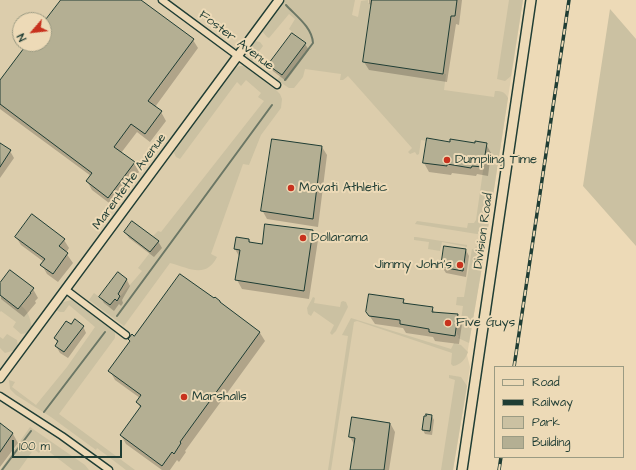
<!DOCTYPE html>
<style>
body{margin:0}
#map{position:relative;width:636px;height:470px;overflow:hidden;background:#eddab7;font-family:"Architects Daughter",sans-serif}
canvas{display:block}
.legend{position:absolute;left:494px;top:366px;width:130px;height:92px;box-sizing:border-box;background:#eddab7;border:1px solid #9b9b83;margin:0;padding:5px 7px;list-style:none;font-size:12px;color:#1f3d34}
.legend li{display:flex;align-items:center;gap:8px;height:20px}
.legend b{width:20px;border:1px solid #9b9b83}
.north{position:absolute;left:12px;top:12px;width:40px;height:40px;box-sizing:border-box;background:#eddab7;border:1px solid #9b9b83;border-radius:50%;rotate:242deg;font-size:11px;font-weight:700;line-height:16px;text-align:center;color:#1f3d34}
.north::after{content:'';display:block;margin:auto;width:14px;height:18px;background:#c8321e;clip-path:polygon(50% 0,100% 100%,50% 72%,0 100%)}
.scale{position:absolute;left:12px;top:440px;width:110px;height:18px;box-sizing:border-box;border:2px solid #1f3d34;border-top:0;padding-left:5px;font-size:12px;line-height:14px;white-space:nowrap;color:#1f3d34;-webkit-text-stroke:3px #eddab7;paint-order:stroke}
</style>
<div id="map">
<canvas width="636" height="470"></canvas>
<ul class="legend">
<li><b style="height:5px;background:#eddab7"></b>Road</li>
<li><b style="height:5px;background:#1f3d34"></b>Railway</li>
<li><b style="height:11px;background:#cbc1a2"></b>Park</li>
<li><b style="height:11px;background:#b4af93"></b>Building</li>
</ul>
<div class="north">N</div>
<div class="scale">100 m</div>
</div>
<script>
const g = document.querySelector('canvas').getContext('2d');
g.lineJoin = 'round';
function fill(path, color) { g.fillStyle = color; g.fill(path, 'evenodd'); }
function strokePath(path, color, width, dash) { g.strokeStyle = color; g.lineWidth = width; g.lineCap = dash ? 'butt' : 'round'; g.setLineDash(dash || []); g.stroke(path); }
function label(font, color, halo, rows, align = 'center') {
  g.font = font + ' "Architects Daughter",sans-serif'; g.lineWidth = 4; g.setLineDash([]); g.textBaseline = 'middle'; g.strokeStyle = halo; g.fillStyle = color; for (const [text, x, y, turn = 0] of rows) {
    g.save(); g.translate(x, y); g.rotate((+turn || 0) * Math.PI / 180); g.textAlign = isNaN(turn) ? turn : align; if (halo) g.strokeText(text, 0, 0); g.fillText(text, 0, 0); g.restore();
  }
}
fill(new Path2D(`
 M0,0H274L0,372ZM20,20H44V44H20Z
 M285,0H523L483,261L467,355L470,367L453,470H0V384Z`), '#dccdac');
fill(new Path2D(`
 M285,0H355L352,15L358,17L361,1L368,0V3H372L443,74H446L444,90L494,97L495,91C502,91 505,92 508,98L488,228C485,232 482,234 477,234L415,224L417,221L467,228L468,223H474L476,220L487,143H475L450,140V141L428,138L427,141L421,140L419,154L417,155L415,152L410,154L408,152L412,148L348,76L343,80H340L341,74L305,69L303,77L294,88H289L277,80L306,43L289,29L295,19L289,14L269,38L267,37L262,31Z
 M509,0H523L511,76L505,81L497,79Z
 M610,9L636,39V246L583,186Z
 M255,41L260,42L263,46L252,61C245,53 250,48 255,41Z
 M239,66H243L247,68L277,91L280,94L282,99L281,108L261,135L249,165L243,164L211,254L217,257C206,279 189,268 170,263L124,326L89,300L94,293L110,305L115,299L117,300L142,271L138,268L159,241L153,236L158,231L161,232L264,101L258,97L261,93L246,80L241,86L237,82L180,159L176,157L173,151L234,69Z
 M414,237H416L467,245V247L442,242L440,251L428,249L429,242L414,240Z
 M476,246L482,250L484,255L469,343L458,338L459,336L457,334V329L460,327L463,306L456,305L457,297H464L472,249L474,250Z
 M0,295C19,304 29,305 32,329L28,333L21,334L13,327L16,322L1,311L0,312Z
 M313,297L315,298L314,303L340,307L341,302L343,301L346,302L348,307L336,331L332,335L330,333L334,325L314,311L311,316L308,314L307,308Z
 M71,300L76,302L115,331V338L59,414L135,470H126L97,448L96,450L51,417L16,395L10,389L9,380L15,382L12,387L36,405L67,367L95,327L69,305L64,312H60L56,310L60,303Z
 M351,318L451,349L454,343L461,345L468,352C465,360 460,365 453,366L451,364L452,353L357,321L354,322L331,470H328L348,336L342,335Z
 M7,334L17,340L18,347L16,350L5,353L0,348V337L3,339Z
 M449,375L461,377L467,386L453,470H441L455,380L449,378Z
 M30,427L85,465L89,470H73L43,447L39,453L34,449L19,470H0Z`), '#cbc1a2');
fill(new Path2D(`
 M62,0H139L193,40L198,48L155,107L161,112L166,121L150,142L137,132L121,153L134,163L139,172L113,206L92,190L87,181L91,176L0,109V82L29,44H44V24Z
 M369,0H462L459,25L456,24L447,82L369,70L364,62L372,8L369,3Z
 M305,44L309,50L286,81L273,71L269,65Z
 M451,143L486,144L491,153L488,176L477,174L476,176L452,173L451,175L429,172L424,163Z
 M0,144L10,151L14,158L0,178Z
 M322,147L327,155L318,227L267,219L262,210Z
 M313,231L318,240L309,299L242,289L237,280L240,258L235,249L236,238L249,240L251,243L263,246Z
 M125,232L158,241L162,248L154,257L129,238Z
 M16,237L64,240L69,248L66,253L73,263L58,282L47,274L42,265L44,262L21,245Z
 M466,250L469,256L466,277L446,273L442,267Z
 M118,273L127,280L130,286L122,300L123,303L121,306L119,304L114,311L104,303L100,297Z
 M0,285L33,289L38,298L35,301L36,303L24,317L1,299Z
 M403,300L405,304L432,308L435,313L457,315L462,324L459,344L435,341L433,337L406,333L403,328L375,324L367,312Z
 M221,305L260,333L265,341L185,451L186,452L179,462L177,460L170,470H162L126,444L121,435L141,409L137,402L140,398L115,380L110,371L131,342L129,339Z
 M71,326H83L86,333L68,358L60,353L56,346L58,344L55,338Z
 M432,416L434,420L432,435L425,434L423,430Z
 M390,423L395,432L389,470H351L355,446L350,437Z
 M0,425L13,434L18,443L0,467Z`), '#0003');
strokePath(new Path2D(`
 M285,80L313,43C312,27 296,16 286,5
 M117,316L272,105
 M44,412L105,332
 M2,470L31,431`), '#6b7765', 2);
const building = new Path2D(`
 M61,0H141L194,39L148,101L162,111L145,134L131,124L114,147L135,162L108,198L86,181L92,173L0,104V80L27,44H44V22Z
 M372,0H457L455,16H451L443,74L363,62Z
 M292,33L306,43L282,75L268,65Z
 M427,138L450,142V139L475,143V141L487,143L483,167L472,166L471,168L447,164V166L423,163Z
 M272,139L322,146L313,219L261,211Z
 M0,143L11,150L0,167Z
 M32,214L65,239L59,246L68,253L53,274L40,265L45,259L15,237Z
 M132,221L159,241L150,252L124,232Z
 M265,224L313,230L304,291L235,280L240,250L234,249L236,237L249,239V242L262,244Z
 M444,246L466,249L463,271L441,267Z
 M10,270L34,288L30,293H31L18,309L0,295V283Z
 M118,272L127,279L118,294L120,296L117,301L115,299L110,305L99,297Z
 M180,274L214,298L215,297L220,301V302L260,332L180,442L181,443L174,454L172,452L162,466L120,435L141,406L136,402L141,395L108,371L130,341L128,339L132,334L134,336Z
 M369,294L404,299L403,303L433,307L432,312L458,314L455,336L429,332V329L400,324V320L369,316L366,312Z
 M75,319L84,326L64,352L55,346L58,341L54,338L66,321L71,324Z
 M426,414L432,415L430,431L422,430L424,416H426Z
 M352,417L390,423L384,470H350L355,438L349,437Z
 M0,423L13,433L0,452Z`);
fill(building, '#b4af93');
strokePath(building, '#1f3d34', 1);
const minor = new Path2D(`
 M162,0L277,85
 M65,289L126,335
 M0,396L62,436L109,470`);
const tertiary = new Path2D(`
 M0,378L279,0`);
const secondary = new Path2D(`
 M462,470L531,0`);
strokePath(minor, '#1f3d34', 9);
strokePath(tertiary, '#1f3d34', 11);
strokePath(secondary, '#1f3d34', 12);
strokePath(minor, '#eddab7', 6);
strokePath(tertiary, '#eddab7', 8);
strokePath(secondary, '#eddab7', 9);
const rail = new Path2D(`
 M514,367L569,0
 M499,470L501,457`);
strokePath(rail, '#1f3d34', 3.5);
strokePath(rail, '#eddab7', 2, [6]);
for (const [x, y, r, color] of [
 [447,160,4,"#c8321e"],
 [291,188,4,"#c8321e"],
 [303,238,4,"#c8321e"],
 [460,265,4,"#c8321e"],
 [448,323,4,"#c8321e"],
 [184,397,4,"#c8321e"]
]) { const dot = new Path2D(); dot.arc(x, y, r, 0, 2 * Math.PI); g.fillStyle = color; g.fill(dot); strokePath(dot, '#eddab7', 1.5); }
label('13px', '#1f3d34', '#eddab7', [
 ["Foster Avenue",236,41,37],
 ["Marentette Avenue",130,182,-54],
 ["Division Road",484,231,-82]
]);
label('13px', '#1f3d34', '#eddab7', [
 ["Dumpling Time",455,160],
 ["Movati Athletic",299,188],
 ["Dollarama",311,238],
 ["Jimmy John's",452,265,"right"],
 ["Five Guys",456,323],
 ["Marshalls",192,397]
], 'left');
</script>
